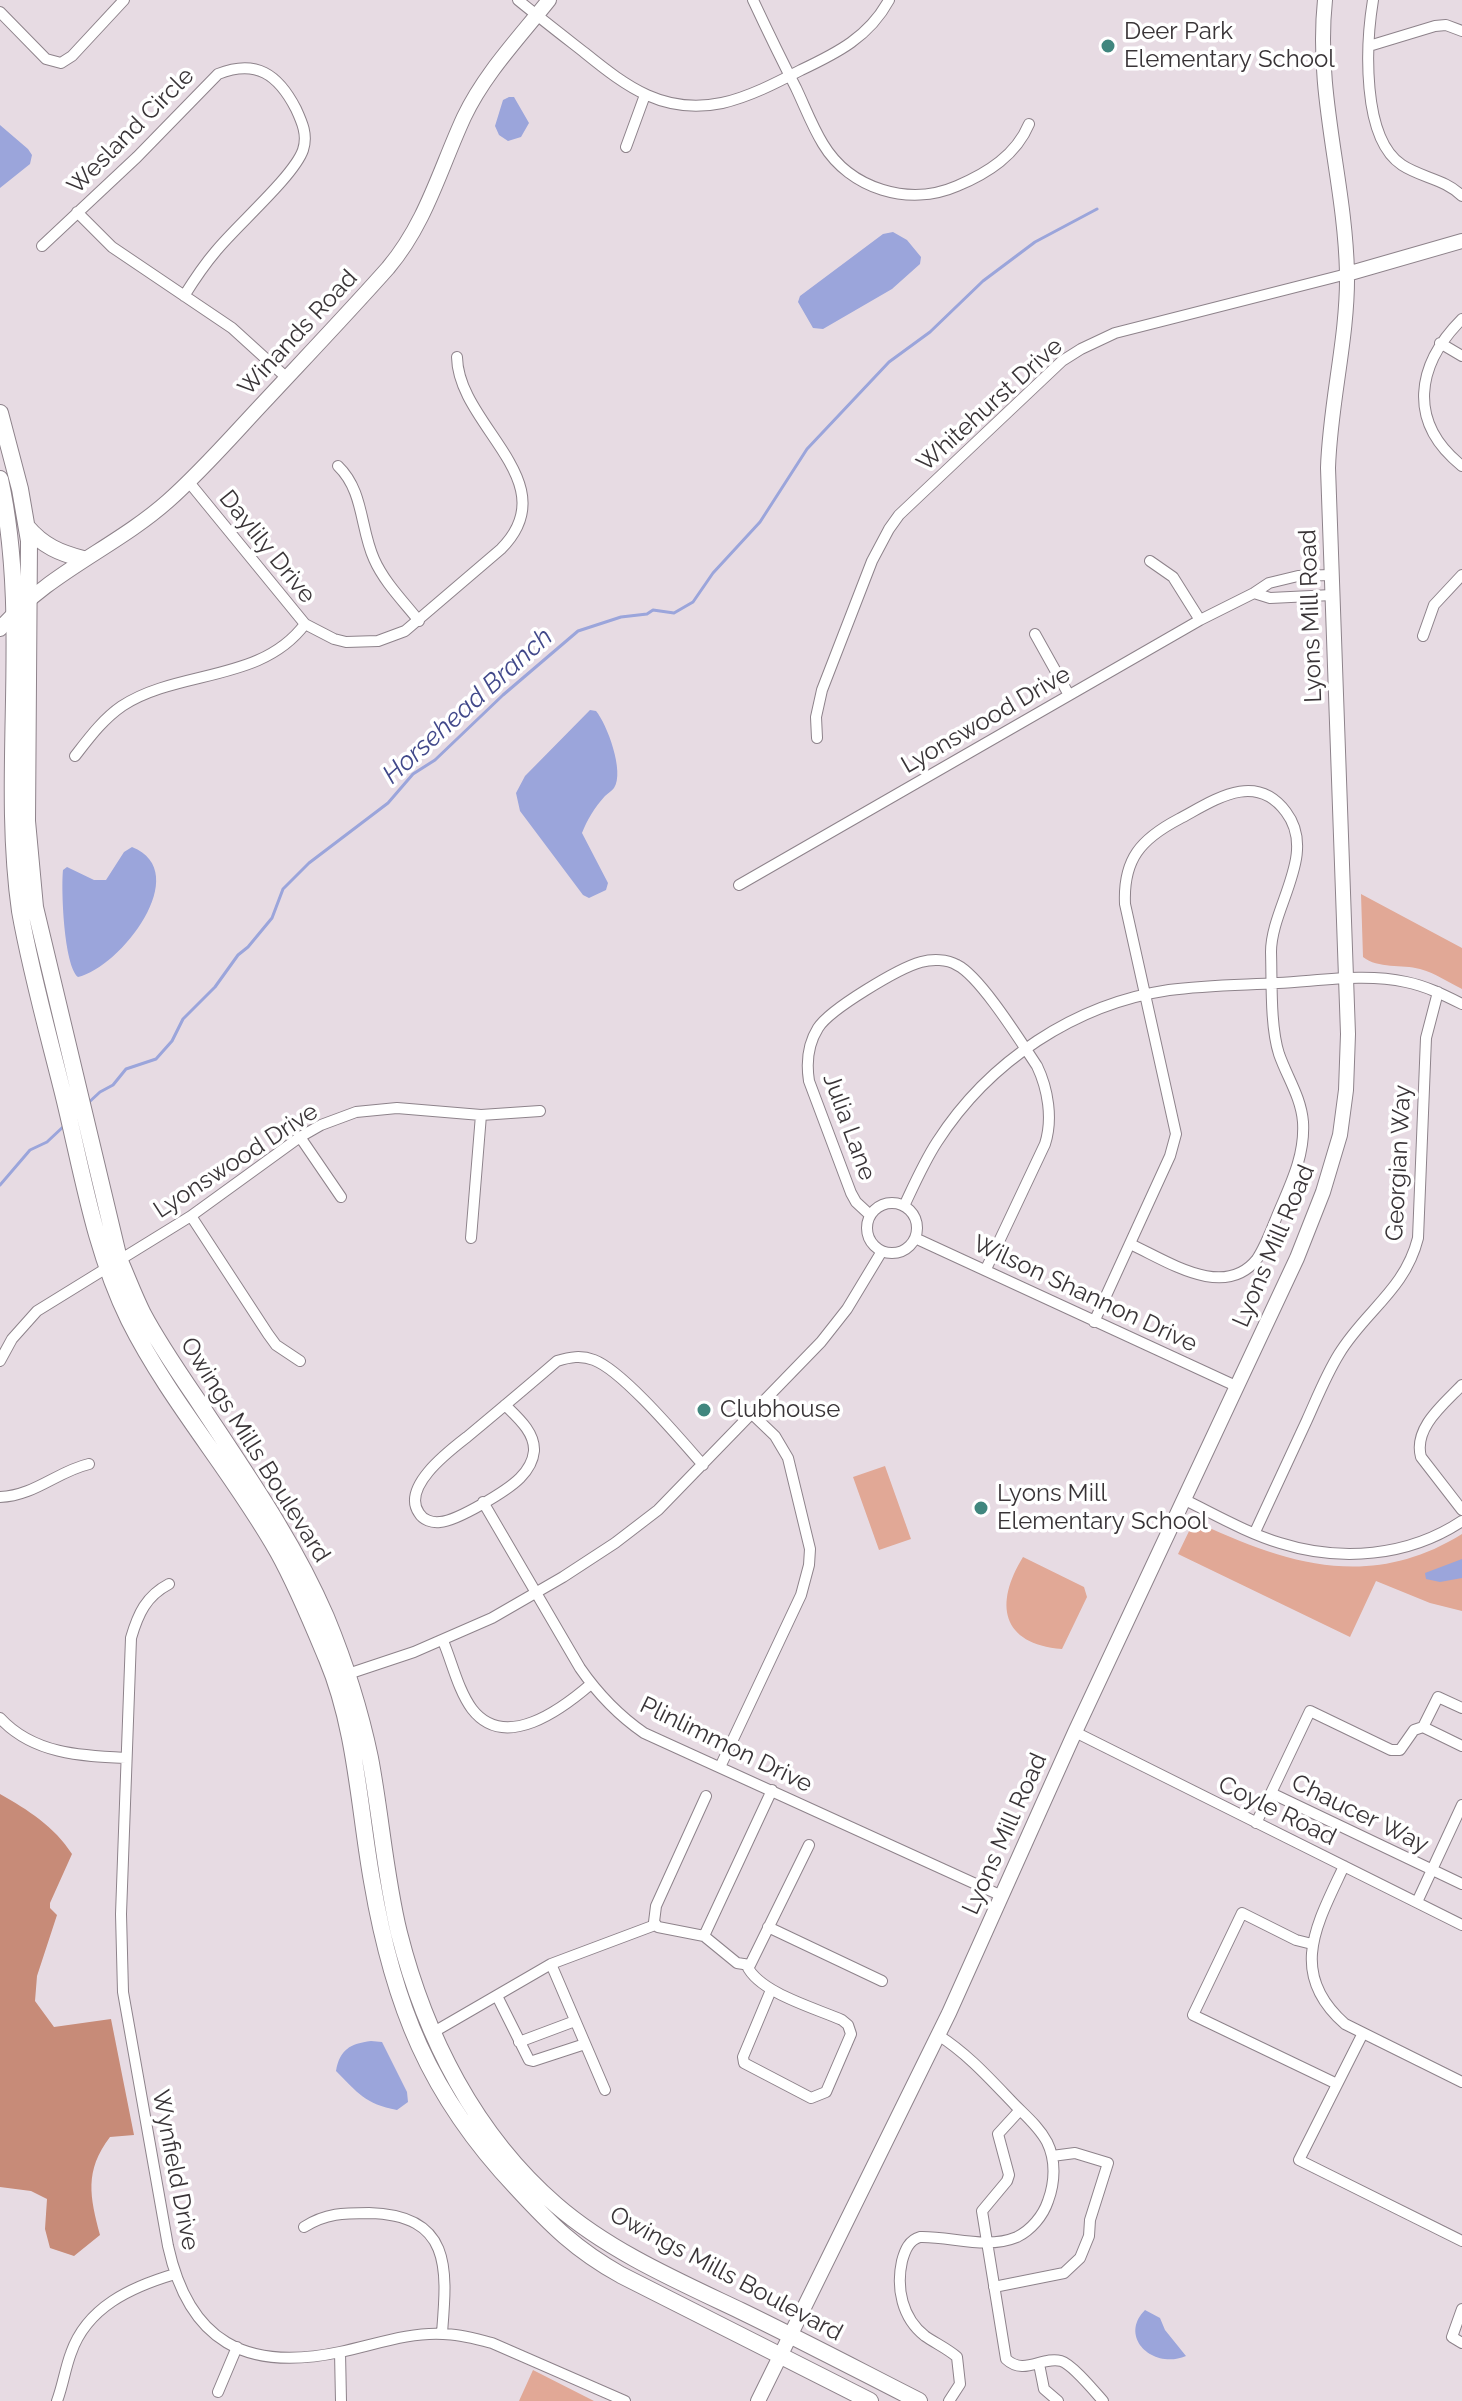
<!DOCTYPE html>
<style>
body{margin:0}
canvas{display:block;background:#e7dbe3}
</style>
<canvas width="1462" height="2401"></canvas>
<script>
const g = document.querySelector('canvas').getContext('2d');
g.lineJoin = 'round';
function fill(path, color) { g.fillStyle = color; g.fill(path, 'evenodd'); }
function strokePath(path, color, width, dash) { g.strokeStyle = color; g.lineWidth = width; g.lineCap = dash ? 'butt' : 'round'; g.setLineDash(dash || []); g.stroke(path); }
function label(font, color, halo, rows, align = 'center') {
  g.font = font + ' Raleway,sans-serif'; g.lineWidth = 7; g.setLineDash([]); g.textBaseline = 'middle'; g.strokeStyle = halo; g.fillStyle = color; for (const [text, x, y, turn = 0] of rows) {
    g.save(); g.translate(x, y); g.rotate((+turn || 0) * Math.PI / 180); g.textAlign = isNaN(turn) ? turn : align; if (halo) g.strokeText(text, 0, 0); g.fillText(text, 0, 0); g.restore();
  }
}
fill(new Path2D(`
 M1361,894L1462,948V989C1448,982 1435,973 1420,969C1402,964 1378,969 1363,957Z
 M885,1466L911,1539L879,1550L853,1477Z
 M1201,1524C1289,1565 1372,1590 1462,1534V1611L1430,1603L1376,1581L1350,1637L1178,1554L1191,1527Z
 M1023,1557L1084,1587L1087,1597L1062,1649C1001,1644 994,1604 1023,1557Z
 M533,2370L594,2401H519Z`), '#e1a896');
fill(new Path2D(`
 M0,1794C28,1810 54,1826 72,1854L50,1903V1908L57,1915L37,1976L35,2001L54,2027L111,2019L134,2135L110,2137C84,2171 90,2197 100,2235L74,2256L50,2248L45,2229L47,2199L31,2191L0,2187Z`), '#c78b78');
fill(new Path2D(`
 M509,97H514L529,123L521,137L508,141L499,135L495,126L503,100Z
 M0,125L28,149L32,155L30,164L0,188Z
 M893,232L907,240L921,257L920,264L892,289L823,329L813,328L798,302L800,296L883,234Z
 M590,710L596,711C607,724 625,772 614,788C612,791 608,793 605,796C595,807 587,820 582,833L608,883L606,890L589,898L583,895L520,811L516,793L525,776Z
 M132,847C195,872 120,968 78,977C64,965 61,890 63,870L67,867L94,880H106L124,852Z
 M1462,1559V1578L1440,1582L1426,1579L1425,1573Z
 M371,2041L382,2042L407,2092L408,2102L397,2110C365,2104 358,2093 336,2071C340,2049 350,2044 371,2041Z
 M1145,2310L1160,2318L1165,2330L1186,2356C1153,2370 1118,2337 1145,2310Z`), '#9ba5db');
strokePath(new Path2D(`
 M87,1104L100,1092L113,1085L126,1069L156,1059L172,1041L183,1019L215,987L238,955L248,947L272,918L283,889L309,863L388,803L413,774L435,760L503,695L578,631L621,617L647,614L653,610L674,613L693,602L713,573L760,522L807,449L889,362L930,332L983,281L1035,242L1097,209
 M0,1185L30,1150L47,1142L64,1126`), '#9ba5db', 3);
const street = new Path2D(`
 M518,0C540,18 562,35 585,53C627,87 664,115 722,103C749,97 776,83 801,70C837,53 869,37 889,0
 M753,0C767,30 781,59 796,88C805,107 812,126 823,144C850,189 909,207 957,186C988,173 1016,155 1029,124
 M1373,0C1366,43 1361,138 1402,165C1422,178 1445,179 1462,196
 M0,12L46,59L61,63L72,56L124,0
 M1369,46L1435,26L1446,25L1462,31
 M626,147L645,95
 M77,212L112,247L232,328L287,378
 M42,246L137,157L218,74C256,59 278,74 296,109C302,122 308,135 303,150C294,176 236,226 216,251C204,265 194,280 184,296
 M1462,319C1416,365 1407,422 1462,466
 M1440,343L1462,356
 M338,466C364,491 360,528 374,559C384,582 404,602 419,621
 M188,481L305,624L334,639L346,642L378,641L405,631L501,549C568,482 458,426 457,357
 M1150,561L1173,577L1200,620
 M1254,593L1270,598L1332,595
 M1035,634L1069,695
 M1423,636L1434,605L1462,575
 M817,738L816,717L822,690L872,561L889,529L899,515L1062,361L1081,349L1115,333L1347,274
 M75,756C89,738 103,719 122,706C179,669 261,683 305,624
 M739,885L1200,620L1254,593L1269,583L1298,576L1331,575
 M300,1137L341,1197
 M867 1228a25 25 0 1 1 50 0a25 25 0 1 1-50 0Z
 M904,1206C914,1185 924,1162 937,1142C989,1061 1075,1004 1169,990C1206,985 1242,985 1278,983C1319,981 1365,973 1406,982C1426,986 1444,995 1462,1004
 M870,1215L856,1202L851,1193L809,1081C806,1062 808,1044 818,1028C830,1009 899,968 921,962C932,959 947,959 957,965C980,976 1021,1042 1037,1066C1048,1089 1053,1119 1045,1144L986,1269
 M191,1216L268,1334L276,1345L300,1361
 M471,1238L481,1115
 M915,1238L1238,1387
 M1094,1322L1170,1156L1176,1134L1125,904C1123,859 1141,839 1179,819C1213,801 1255,770 1286,812C1318,854 1271,907 1271,952C1272,981 1270,1026 1279,1054C1287,1077 1301,1097 1303,1122C1305,1154 1292,1181 1280,1209C1273,1225 1267,1244 1257,1259C1224,1301 1166,1260 1130,1244
 M0,1361L12,1339L37,1311L191,1216L300,1137L321,1125L356,1112L397,1108L481,1115L540,1111
 M1462,1385C1444,1404 1413,1428 1421,1457L1462,1510
 M505,1405C517,1417 535,1432 534,1451C533,1461 527,1471 520,1478C507,1491 457,1521 440,1522C432,1523 423,1520 419,1513C401,1487 449,1451 467,1437C497,1412 527,1387 557,1361C570,1357 581,1355 594,1360C623,1371 680,1439 703,1465
 M0,1497C34,1496 58,1471 89,1464
 M1185,1500C1216,1515 1247,1533 1280,1543C1340,1562 1408,1557 1462,1521
 M483,1502L580,1668C598,1694 618,1715 644,1733L1002,1896
 M1255,1532C1272,1495 1289,1458 1307,1420C1317,1398 1326,1375 1339,1354C1365,1311 1405,1290 1418,1238L1426,1038L1438,992
 M169,1584C146,1596 138,1614 131,1638L121,1914L123,1992L168,2246C189,2342 246,2372 340,2352C374,2345 409,2332 443,2334C460,2334 476,2339 492,2343L625,2401
 M443,1641C452,1662 458,1690 472,1709C505,1752 562,1709 591,1684
 M345,1675L414,1652L492,1618L563,1577L615,1543L658,1510L821,1342L847,1309L882,1251
 M1462,1708L1438,1697L1423,1727L1462,1746
 M0,1718C33,1754 81,1756 126,1758
 M1423,1727L1414,1730L1400,1750H1391L1310,1711L1271,1793L1462,1884
 M1075,1732L1462,1925
 M720,1767L801,1595L809,1565L810,1549L788,1458L775,1436L751,1413
 M772,1790L704,1936L737,1963L750,1965L809,1845
 M1256,1823L1271,1793
 M1344,1866C1317,1924 1287,1973 1345,2024L1462,2082
 M1417,1902L1462,1805
 M768,1927L882,1981
 M704,1936L658,1927L654,1922L656,1906L706,1796
 M1312,1944L1296,1940L1242,1913L1193,2015L1337,2084
 M551,1964L605,2090
 M747,1966C760,1993 815,2008 842,2020L848,2025L851,2034L826,2092L811,2098L744,2063L743,2057L771,1990
 M497,1996L529,2060L533,2061L585,2044
 M432,2033L551,1964L655,1925
 M1363,2033L1299,2160L1462,2241
 M938,2035C968,2054 990,2079 1015,2105C1026,2116 1039,2127 1047,2142C1056,2160 1055,2182 1048,2201C1043,2216 1031,2230 1017,2237C986,2250 951,2236 920,2237C909,2240 905,2250 902,2261C896,2288 902,2318 925,2336C935,2343 948,2349 957,2357L960,2384L949,2401
 M519,2042L575,2021
 M1020,2110L998,2134L1009,2175L1007,2181L982,2211L1006,2359C1024,2376 1042,2356 1061,2361C1072,2364 1095,2392 1103,2401
 M304,2227C326,2213 344,2213 369,2213C453,2215 447,2270 442,2333
 M994,2287L1064,2273L1080,2258L1089,2236L1090,2220L1108,2163L1075,2153L1052,2156
 M1462,2309L1452,2337L1462,2343
 M340,2352L341,2401
 M1039,2364L1044,2389L1058,2401
 M218,2392L237,2347
 M57,2401C63,2385 65,2369 71,2353C87,2307 131,2287 175,2274`);
const secondary = new Path2D(`
 M1347,274L1462,241
 M0,629C47,573 115,548 168,501C202,471 233,435 265,401C306,357 348,313 388,268C426,223 440,169 464,117C485,73 519,38 549,0
 M758,2401L949,2013L1075,1732L1297,1258L1323,1192L1340,1135L1346,1090L1348,1034L1328,468C1330,402 1348,338 1347,273C1345,180 1315,94 1325,0`);
const primary = new Path2D(`
 M0,413L20,489L29,541L27,821L35,907L119,1259C127,1277 134,1296 143,1314C159,1344 179,1373 198,1401C244,1471 293,1540 326,1617C345,1663 360,1710 370,1758C381,1816 385,1876 399,1933C425,2036 475,2135 556,2205C609,2251 678,2281 741,2311C801,2340 860,2371 919,2401
 M0,479C31,622 0,769 20,911C31,973 48,1033 63,1093C82,1170 94,1249 129,1320C170,1402 233,1472 278,1552C297,1586 312,1623 327,1659C356,1728 359,1808 372,1881C393,2004 429,2095 516,2187C551,2225 576,2250 621,2275L870,2401
 M27,527C43,546 60,553 83,559`);
strokePath(street, '#8e838b', 12);
strokePath(secondary, '#8e838b', 16);
strokePath(primary, '#8e838b', 18);
strokePath(street, '#fff', 10);
strokePath(secondary, '#fff', 14);
strokePath(primary, '#fff', 16);
for (const [x, y, r, color] of [
 [1108,46,8,"#40867e"],
 [704,1410,8,"#40867e"],
 [981,1508,8,"#40867e"]
]) { const dot = new Path2D(); dot.arc(x, y, r, 0, 2 * Math.PI); g.fillStyle = color; g.fill(dot); strokePath(dot, '#fff', 3); }
label('24px', '#393437', '#fff', [
 ["Deer Park",1124,32],
 ["Elementary School",1124,60],
 ["Clubhouse",720,1410],
 ["Lyons Mill",997,1494],
 ["Elementary School",997,1522]
], 'left');
label('24px', '#393437', '#fff', [
 ["Wesland Circle",131,131,-45],
 ["Winands Road",298,333,-47],
 ["Whitehurst Drive",990,405,-42],
 ["Daylily Drive",267,547,51],
 ["Lyons Mill Road",1311,616,-92],
 ["Lyonswood Drive",986,720,-30],
 ["Julia Lane",849,1127,70],
 ["Lyonswood Drive",236,1161,-33],
 ["Georgian Way",1399,1163,-87],
 ["Lyons Mill Road",1274,1246,-67],
 ["Wilson Shannon Drive",1085,1294,25],
 ["Owings Mills Boulevard",255,1450,58],
 ["Plinlimmon Drive",726,1745,26],
 ["Coyle Road",1277,1811,26],
 ["Chaucer Way",1360,1814,26],
 ["Lyons Mill Road",1005,1834,-66],
 ["Wynfield Drive",175,2170,79],
 ["Owings Mills Boulevard",726,2274,28]
]);
label('italic 26px', '#41488a', '#fff', [
 ["Horsehead Branch",468,706,-42]
]);
</script>
